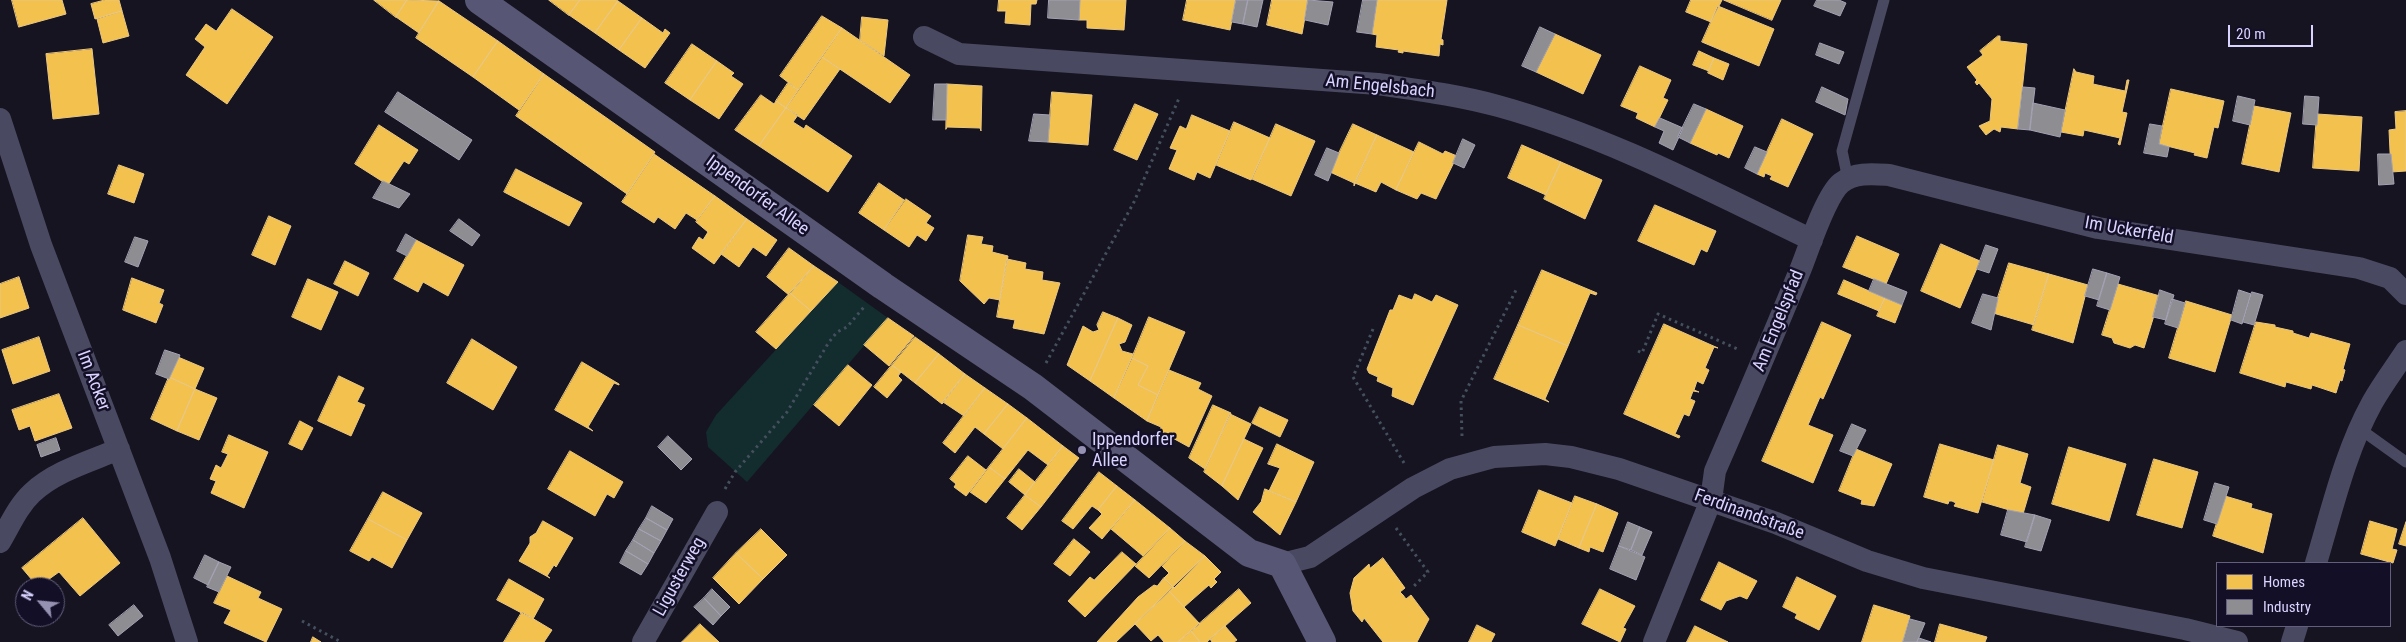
<!DOCTYPE html>
<meta charset="utf-8">
<style>
body{margin:0}
#map{position:relative;width:2406px;height:642px;overflow:hidden;background:#161421;font-family:"Roboto Condensed",sans-serif}
canvas{display:block}
.legend{position:absolute;left:2216px;top:562px;width:175px;height:65px;box-sizing:border-box;background:#130f26;border:1px solid #625e7d;margin:0;padding:6px 9px;list-style:none;font-size:15px;color:#d9d4ff}
.legend li{display:flex;align-items:center;gap:10px;height:25px}
.legend b{width:25px;border:1px solid #625e7d}
.north{position:absolute;left:15px;top:577px;width:50px;height:50px;box-sizing:border-box;background:#130f26;border:1px solid #625e7d;border-radius:50%;rotate:298deg;font-size:14px;font-weight:700;line-height:20px;text-align:center;color:#d9d4ff}
.north::after{content:'';display:block;margin:auto;width:18px;height:22px;background:#9591b1;clip-path:polygon(50% 0,100% 100%,50% 72%,0 100%)}
.scale{position:absolute;left:2228px;top:25px;width:85px;height:22px;box-sizing:border-box;border:2px solid #d9d4ff;border-top:0;padding-left:6px;font-size:15px;line-height:18px;white-space:nowrap;color:#d9d4ff;-webkit-text-stroke:4px #130f26;paint-order:stroke}
</style>
<div id="map">
<canvas width="2406" height="642"></canvas>
<ul class="legend">
<li><b style="height:14px;background:#f2c14e"></b>Homes</li>
<li><b style="height:14px;background:#8d8d92"></b>Industry</li>
</ul>
<div class="north">N</div>
<div class="scale">20 m</div>
</div>
<script>
const g = document.querySelector('canvas').getContext('2d');
g.lineJoin = 'round';
function fill(path, color) { g.fillStyle = color; g.fill(path, 'evenodd'); }
function strokePath(path, color, width, dash) { g.strokeStyle = color; g.lineWidth = width; g.lineCap = dash ? 'butt' : 'round'; g.setLineDash(dash || []); g.stroke(path); }
function label(font, color, halo, rows, align = 'center') {
  g.font = font + ' "Roboto Condensed",sans-serif'; g.lineWidth = 5; g.setLineDash([]); g.textBaseline = 'middle'; g.strokeStyle = halo; g.fillStyle = color; for (const [text, x, y, turn = 0] of rows) {
    g.save(); g.translate(x, y); g.rotate((+turn || 0) * Math.PI / 180); g.textAlign = isNaN(turn) ? turn : align; if (halo) g.strokeText(text, 0, 0); g.fillText(text, 0, 0); g.restore();
  }
}
fill(new Path2D(`
 M838,282L888,318L747,482L708,447L706,432L716,415Z`), '#132c2d');
const homes = new Path2D(`
 M12,0H62L66,14L19,27Z
 M105,0H119L122,11L95,19L91,4Z
 M374,0H407L396,17Z
 M407,0L439,1L419,33L396,17Z
 M549,0H580L569,15Z
 M580,0H616L618,1L595,33L569,15Z
 M999,0H1037L1036,4H1031L1030,25L1005,23L1006,11H998Z
 M1080,0H1126L1124,30L1087,28V20H1079Z
 M1187,0H1236L1230,30L1183,20Z
 M1272,0H1308L1302,34L1267,25Z
 M1377,0H1447L1441,39L1443,40V45L1440,44L1439,56L1403,51V53L1398,52L1399,50L1376,47L1377,35L1372,34Z
 M1691,0H1722L1711,22L1686,12Z
 M1724,0H1781L1772,20Z
 M439,1L498,41L473,77L416,38Z
 M618,1L642,18L619,50L595,33Z
 M1718,6L1774,29L1759,66L1702,42Z
 M232,9L273,37L227,104L186,75L205,47L195,39L206,24L216,31Z
 M122,11L129,36L103,43L97,19Z
 M822,16L842,28L798,90L780,76Z
 M862,17L888,20L884,56L860,40Z
 M642,18L663,33L665,29L670,33L645,68L619,50Z
 M842,28L910,75L890,103L822,57Z
 M1555,34L1601,55L1583,94L1536,72Z
 M1998,36H2000V41L2027,44L2018,129L2001,127L2000,132L1994,129L1986,135L1979,126L1990,121L1992,99L1979,83L1977,85L1975,82L1977,80L1967,67L1983,55L1980,51Z
 M498,41L544,74L519,110L473,77Z
 M692,44L717,61L690,100L665,83Z
 M92,49L99,114L53,119L46,54Z
 M1699,51L1714,58L1709,71L1693,65Z
 M822,57L840,69L804,120L786,108Z
 M1714,58L1729,64L1723,80L1708,73Z
 M717,61L734,73L731,76L743,84L719,119L690,100Z
 M1640,66L1671,80L1663,98L1668,100L1655,127L1636,118L1638,113L1621,106Z
 M2074,69L2076,72L2094,76L2093,84L2125,91L2127,80H2129L2122,112L2127,113L2120,145L2118,144L2120,138L2084,130L2083,136L2061,132Z
 M544,74L655,152L627,194L516,116Z
 M788,83L798,90L786,108L776,101Z
 M947,84L982,86L981,131L980,128L947,127L946,129Z
 M2171,89L2224,101L2218,128L2214,127L2207,158L2194,155L2195,153L2159,144Z
 M1052,92L1092,95L1088,145L1048,142Z
 M761,95L774,104L776,101L786,108L759,146L735,130Z
 M1135,104L1158,114L1137,160L1114,150Z
 M2254,106L2291,113L2279,172L2242,164Z
 M786,108L798,115L793,122L804,129L806,125L852,156L828,192L759,146Z
 M1706,109L1743,126L1729,158L1718,153L1717,155L1690,143Z
 M2406,111V171L2391,172L2389,130L2396,129L2395,112Z
 M2317,114L2362,117L2359,171L2313,168Z
 M1192,115L1230,131L1210,178L1197,172L1194,180L1169,169L1177,150L1170,148L1180,126L1186,129Z
 M1782,119L1813,134L1788,187L1770,179L1772,176L1765,173L1764,177L1757,174Z
 M1234,122L1270,138L1251,180L1216,165Z
 M1276,124L1315,141L1291,196L1252,179Z
 M1353,124L1377,135L1354,186V183L1330,172Z
 M379,125L418,150L409,164L404,161L388,185L355,164Z
 M1377,135L1414,152L1396,190L1381,182L1376,192L1355,183Z
 M1419,142L1443,154L1445,151L1457,156L1436,199L1421,193L1417,199L1396,190Z
 M1522,145L1561,162L1546,195L1508,178Z
 M654,154L715,196L697,220L686,213L675,229L658,217L654,223L622,202Z
 M1561,162L1602,180L1585,219L1544,199Z
 M119,165L144,174L134,203L108,194Z
 M516,169L582,203L569,226L504,192Z
 M879,183L904,200L884,230L859,213Z
 M715,196L747,219L714,264L692,248L699,237L703,240L708,232L696,222Z
 M906,199L931,216L926,223L934,228L926,241L917,235L909,247L884,230Z
 M1655,205L1716,231L1707,252L1701,249L1694,265L1638,241Z
 M269,216L291,226L275,265L252,255Z
 M747,219L777,240L766,256L753,247L739,267L721,254Z
 M968,235L983,237L981,244L993,246L992,252L1008,256L1000,300L989,298L984,304L960,281Z
 M1857,236L1899,254L1886,284L1843,267Z
 M416,240L464,265L448,296L423,282L418,292L394,279Z
 M1941,244L1980,261L1960,308L1921,291Z
 M789,248L814,266L789,295L767,277Z
 M1007,259L1026,263L1025,269L1043,272L1042,280L1060,283L1044,334L1013,328L1015,320L997,317Z
 M345,261L369,273L358,296L334,284Z
 M2009,263L2049,274L2034,325L1993,313Z
 M814,266L838,282L811,311L790,293Z
 M1542,270L1597,293L1596,295L1590,293L1568,346L1518,325Z
 M2049,274L2088,285L2073,343L2032,330Z
 M19,277L29,308L0,318V284Z
 M132,278L164,290L159,303L163,305L156,323L123,310Z
 M308,279L338,292L321,330L292,317Z
 M1844,280L1885,298L1879,311L1838,294Z
 M2118,284L2160,296L2144,348L2135,345L2130,348L2114,343L2112,338L2102,335Z
 M790,293L811,311L776,349L756,332Z
 M1415,294L1432,302L1436,295L1458,305L1413,405L1392,396L1393,388L1377,381L1378,377L1369,373L1367,369L1390,310H1393L1399,295L1412,300Z
 M1885,298L1902,305L1895,323L1877,316Z
 M2186,301L2232,315L2215,372L2169,358Z
 M1103,312L1118,318L1090,381L1067,365L1083,326L1093,332L1099,330L1097,325Z
 M1149,317L1185,332L1158,395L1138,385L1148,366L1132,358Z
 M888,318L914,336L889,366L864,345Z
 M1118,318L1132,325L1125,342L1119,344L1122,351L1133,354L1114,398L1090,381Z
 M1822,322L1851,335L1823,399L1820,397L1808,425L1833,435L1813,483L1762,461Z
 M2256,322L2275,325V327L2293,331V333L2309,338L2311,333L2350,344L2343,369L2345,370L2342,381L2340,380L2336,393L2312,385L2311,389L2286,382L2285,387L2240,373Z
 M1664,324L1718,348L1714,347L1705,368L1709,370L1703,384L1697,381L1694,390L1699,392L1693,391L1690,399L1695,401L1689,416L1684,414L1675,434L1680,436L1679,438L1624,414Z
 M1518,325L1568,346L1545,399L1549,402L1494,379Z
 M39,337L50,371L13,384L2,350Z
 M915,337L939,354L915,383L892,365Z
 M472,339L517,367L493,410L447,383Z
 M939,354L965,374L942,404L915,383Z
 M178,357L204,368L195,389L169,377Z
 M1132,358L1148,366L1138,385L1158,395L1147,421L1114,398Z
 M582,362L619,384V385L614,383L588,427L593,431L555,410Z
 M848,365L872,385L839,426L814,405Z
 M892,365L901,372L898,376L902,380L887,398L874,387Z
 M1169,370L1201,383L1198,389L1212,396L1189,447L1160,431L1161,427L1147,421Z
 M965,374L985,388L964,416L943,402Z
 M339,376L364,388L357,402L365,405L351,436L318,421Z
 M169,377L195,389L177,431L151,419Z
 M985,388L1008,404L984,434L975,427L955,453L943,443Z
 M195,389L217,398L199,440L177,431Z
 M59,394L72,428L35,441L30,426L19,430L12,410Z
 M1008,404L1027,418L1003,449L984,434Z
 M1213,405L1231,413L1205,469L1189,458Z
 M1260,407L1288,420L1280,437L1252,423Z
 M1230,414L1251,424L1222,486L1204,472Z
 M1027,418L1063,446L1048,465L1028,450L1005,479L989,467Z
 M300,421L313,428L302,450L289,444Z
 M229,435L268,452L244,508L211,493L216,481L210,479L216,465L221,468L228,454L222,452Z
 M1244,439L1263,448L1238,500L1222,486Z
 M1277,444L1314,462L1296,502L1269,491L1280,468L1268,464Z
 M1940,444L1994,460L1978,513L1954,506L1956,503L1952,501H1949L1948,504L1924,497Z
 M1998,445L2028,454L2020,483L2031,487L2023,514L1982,502Z
 M1063,446L1079,458L1041,507L1025,495Z
 M2069,447L2126,464L2109,521L2052,504Z
 M1856,449L1892,464L1874,506L1861,504L1862,500L1839,491Z
 M570,451L623,482L614,498L607,494L595,516L548,489Z
 M968,456L986,470L966,496L954,487L956,484L950,479Z
 M2154,459L2198,472L2182,528L2137,515Z
 M989,467L1005,479L986,503L970,492Z
 M1019,469L1035,482L1025,495L1009,482Z
 M1099,472L1117,486L1098,510L1092,506L1073,529L1062,521Z
 M1117,486L1135,500L1102,539L1089,528L1102,514L1098,510Z
 M1265,489L1296,502L1280,535L1253,512L1261,502Z
 M1539,490L1572,503L1555,546L1522,532Z
 M383,492L422,513L407,540L368,519Z
 M1025,495L1041,507L1022,530L1007,518Z
 M1575,496L1597,504L1579,548L1558,539Z
 M2225,496L2252,504L2251,508L2272,514L2263,553L2213,536Z
 M1135,500L1170,528L1143,556L1111,529Z
 M1597,504L1618,513L1603,552L1590,547L1589,552L1579,548Z
 M83,518L120,563L80,596L59,572L38,587L22,568Z
 M368,519L407,540L392,568L372,557L369,561L350,551Z
 M543,521L573,538L556,567L554,565L547,576L550,578L519,561L530,543V537L536,533Z
 M2370,521L2397,529L2392,549L2397,550L2393,563L2361,554Z
 M2406,522V546L2399,544Z
 M1170,528L1185,541L1149,578L1135,566Z
 M761,529L787,555L763,579L736,553Z
 M1074,539L1090,552L1070,576L1054,564Z
 M1185,541L1205,556L1174,588L1164,578L1169,573L1162,566Z
 M1122,552L1136,564L1085,617L1068,601L1090,577L1094,580Z
 M736,553L763,579L739,604L713,578Z
 M1205,556L1221,572L1214,579L1217,582L1211,588L1209,585L1184,607L1169,591Z
 M1383,558L1405,588L1400,592L1403,595L1406,599L1411,595L1429,619L1417,642H1383L1364,618L1362,622L1353,611L1350,593L1354,578L1369,564L1370,568Z
 M1719,562L1757,581L1747,599L1740,596L1726,601L1721,610L1701,600Z
 M227,576L261,592L258,598L282,609L266,642L224,623L231,610L214,603Z
 M1797,577L1836,596L1819,630L1795,618L1797,614L1783,607Z
 M1164,578L1173,588L1116,642H1097L1138,597L1154,585L1157,586Z
 M509,579L544,599L533,619L497,600Z
 M1239,589L1251,603L1207,642H1200L1191,631Z
 M1600,589L1635,606L1623,628L1626,629L1620,642L1582,624Z
 M1169,591L1200,624L1178,642H1164L1158,635L1151,641L1135,624Z
 M1874,605L1910,616L1903,642H1862Z
 M522,612L552,630L544,642H504Z
 M700,624L719,642H682Z
 M1940,624L1987,637L1985,642H1935Z
 M1477,625L1495,634L1491,642H1469Z
 M1225,626L1237,640L1234,642H1212L1210,639Z
 M1695,626L1728,642H1687Z
 M1191,631L1200,642H1178Z
 M313,637L321,642H311Z`);
fill(homes, '#f2c14e');
strokePath(homes, '#eac783', 1);
const industry = new Path2D(`
 M1049,0H1080L1079,20L1048,18Z
 M1236,0H1248L1243,24L1232,22Z
 M1248,0H1263L1257,27L1243,24Z
 M1308,0L1333,2L1328,25L1305,20Z
 M1363,0H1377L1372,34L1357,32Z
 M1817,0H1839L1846,3L1840,16L1814,6Z
 M1540,27L1555,34L1536,72L1522,66Z
 M1820,43L1844,52L1839,64L1816,55Z
 M935,84H947L946,120H933Z
 M1822,87L1848,99L1845,115L1816,102Z
 M2023,87L2035,88L2030,130L2018,129Z
 M398,92L472,140L459,160L385,112Z
 M2238,96L2255,100L2250,125L2233,121Z
 M2305,96L2319,97L2317,125L2303,124Z
 M2033,103L2065,110L2060,137L2030,130Z
 M1694,104L1706,109L1690,143L1678,137Z
 M1034,114L1050,115L1048,142L1029,141Z
 M1660,118L1683,128L1673,150L1659,143L1664,131L1655,127Z
 M2150,124L2162,126L2159,144L2169,147L2167,157L2144,153Z
 M1463,139L1475,145L1464,168L1453,163Z
 M1755,147L1767,152L1757,174L1745,168Z
 M1327,148L1339,153L1328,181L1315,175Z
 M2378,154H2391L2394,184L2379,185Z
 M383,181L410,194L399,208L373,198Z
 M459,219L480,235L472,246L450,231Z
 M406,234L416,240L407,256L397,251Z
 M135,237L148,241L138,267L125,262Z
 M1986,245L1998,249L1989,273L1977,269Z
 M2093,269L2107,273L2099,300L2085,296Z
 M2107,273L2120,277L2110,310L2097,306Z
 M1874,279L1907,292L1902,305L1869,291Z
 M2160,290L2174,295L2166,320L2153,317Z
 M2239,290L2251,294L2242,324L2231,320Z
 M2252,292L2263,295L2254,325L2243,322Z
 M1983,294L1998,298L1991,330L1972,323Z
 M2172,299L2185,303L2178,328L2165,324Z
 M165,350L180,355L169,379L156,374Z
 M1852,424L1866,430L1853,456L1840,451Z
 M668,436L692,459L681,470L658,447Z
 M56,438L60,450L41,457L37,445Z
 M2215,483L2229,487L2217,524L2204,520Z
 M652,506L673,519L667,530L646,518Z
 M2008,510L2035,515L2027,542L2001,535Z
 M2035,515L2051,520L2041,551L2025,547Z
 M646,518L667,530L661,541L639,529Z
 M1628,522L1640,527L1631,550L1619,546Z
 M1640,527L1652,532L1642,555L1631,550Z
 M639,529L661,541L654,553L633,540Z
 M633,540L654,553L648,564L626,551Z
 M1619,546L1645,557L1636,580L1610,569Z
 M626,551L648,564L641,575L620,563Z
 M205,555L219,562L208,585L194,578Z
 M219,562L231,567L219,592L207,587Z
 M712,589L730,607L721,616L704,598Z
 M704,598L721,616L713,625L694,607Z
 M134,605L143,616L118,636L109,625Z
 M1910,619L1925,623L1917,642H1903Z
 M1919,638L1931,642H1917Z`);
fill(industry, '#8d8d92');
strokePath(industry, '#a4a2b3', 1);
strokePath(new Path2D(`
 M1373,329L1353,377L1404,463
 M1638,351L1642,353L1658,314L1740,350
 M1046,363L1134,202L1180,96
 M1462,436L1461,401L1516,290
 M725,489L735,472L787,412L829,342L837,332L847,327L864,307
 M1396,528L1428,572L1412,588
 M302,621L341,642`), '#44505f', 3, [2.5, 4]);
strokePath(new Path2D(`
 M1848,179L1842,151L1884,0
 M2360,429L2406,462`), '#4a4962', 11);
strokePath(new Path2D(`
 M924,37L959,54L1378,84C1418,90 1458,95 1498,106C1607,136 1710,191 1812,240
 M0,119L41,245L160,558L187,642
 M0,542C10,525 18,506 32,493C55,471 91,461 119,449
 M2316,563C2332,510 2345,452 2372,403C2382,385 2395,368 2406,351
 M1282,564L1310,557L1413,488L1450,469L1494,457L1545,454L1571,457L1619,469L1776,523L1867,561L1923,578L2185,629L2237,642
 M643,642L717,512
 M1654,642L1711,500L1715,471C1744,404 1773,336 1801,268C1809,248 1826,195 1841,183C1855,172 1873,174 1889,175L2098,228L2359,268L2390,278L2406,294
 M2292,642L2297,626`), '#4a4962', 22);
strokePath(new Path2D(`
 M479,0L883,286L1033,387L1249,553L1282,564L1322,642`), '#575674', 28);
for (const [x, y, r, color] of [
 [1082,450,5,"#9591b1"]
]) { const dot = new Path2D(); dot.arc(x, y, r, 0, 2 * Math.PI); g.fillStyle = color; g.fill(dot); strokePath(dot, '#130f26', 2); }
label('18px', '#d9d4ff', '#130f26', [
 ["Am Engelsbach",1380,87,6],
 ["Ippendorfer Allee",757,196,36],
 ["Im Uckerfeld",2129,231,10],
 ["Am Engelspfad",1779,321,-68],
 ["Im Acker",93,381,69],
 ["Ferdinandstraße",1749,515,20],
 ["Ligusterweg",680,577,-61]
]);
label('18px', '#d9d4ff', '#130f26', [
 ["Ippendorfer",1092,440],
 ["Allee",1092,461]
], 'left');
</script>
